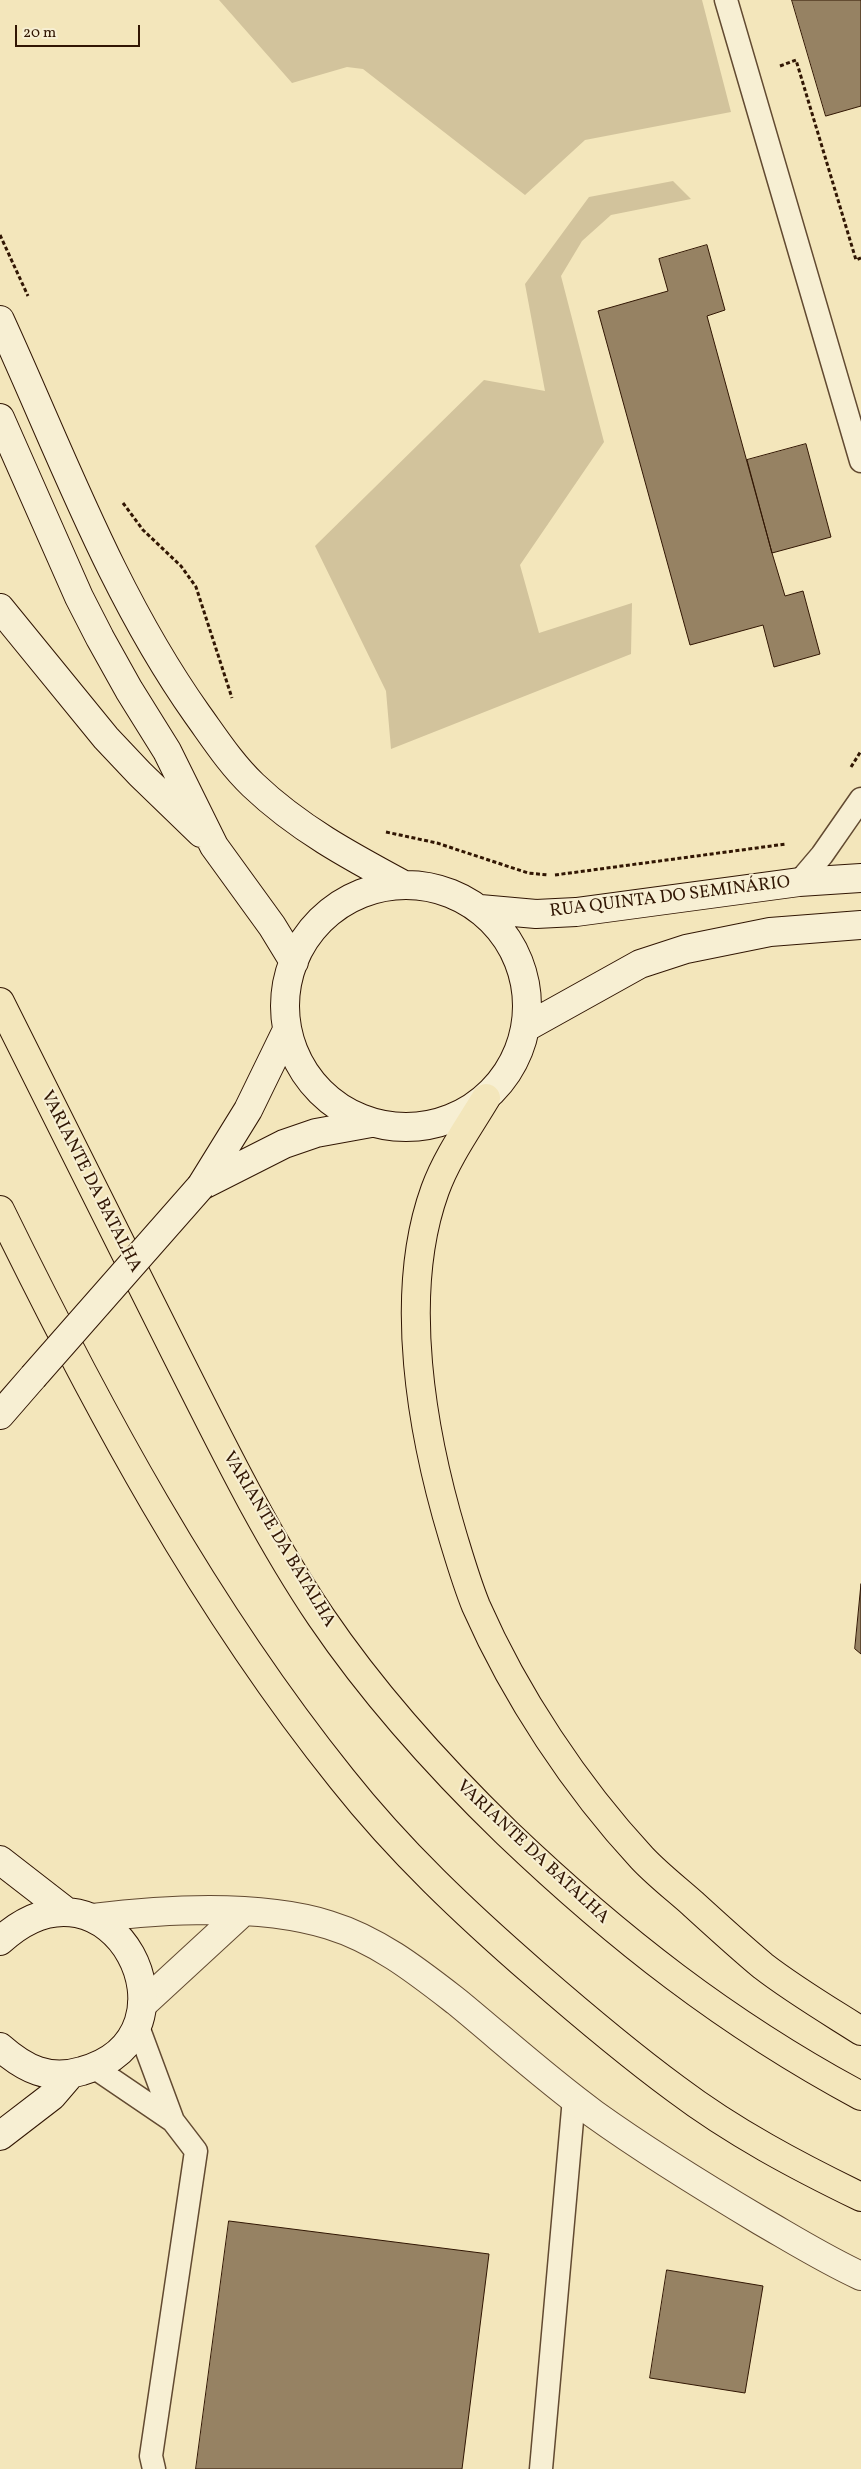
<!DOCTYPE html>
<meta charset="utf-8">
<style>
body{margin:0}
#map{position:relative;width:861px;height:2469px;overflow:hidden;background:#f3e6bb;font-family:Vollkorn,serif}
canvas{display:block}
.scale{position:absolute;left:15px;top:25px;width:125px;height:22px;box-sizing:border-box;border:2px solid #311603;border-top:0;padding-left:6px;font-size:15px;line-height:18px;white-space:nowrap;color:#311603;-webkit-text-stroke:4px #f7efd3;paint-order:stroke}
</style>
<div id="map">
<canvas width="861" height="2469"></canvas>
<div class="scale">20 m</div>
</div>
<script>
const g = document.querySelector('canvas').getContext('2d');
g.lineJoin = 'round';
function fill(path, color) { g.fillStyle = color; g.fill(path, 'evenodd'); }
function strokePath(path, color, width, dash) { g.strokeStyle = color; g.lineWidth = width; g.lineCap = dash ? 'butt' : 'round'; g.setLineDash(dash || []); g.stroke(path); }
function label(font, color, halo, rows, align = 'center') {
  g.font = font + ' Vollkorn,serif'; g.lineWidth = 4; g.setLineDash([]); g.textBaseline = 'middle'; g.strokeStyle = halo; g.fillStyle = color; for (const [text, x, y, turn = 0] of rows) {
    g.save(); g.translate(x, y); g.rotate((+turn || 0) * Math.PI / 180); g.textAlign = isNaN(turn) ? turn : align; if (halo) g.strokeText(text, 0, 0); g.fillText(text, 0, 0); g.restore();
  }
}
fill(new Path2D(`
 M219,0H702L731,112L585,140L525,195L363,69L347,67L292,83Z
 M673,181L691,199L611,215L582,241L561,276L604,442L520,565L539,633L632,603L631,654L391,749L386,691L315,546L484,380L545,391L525,284L589,197Z`), '#d2c39c');
const building = new Path2D(`
 M792,0H861V106L826,116Z
 M707,245L725,310L707,316L772,553L785,596L803,591L820,654L774,667L763,625L690,645L598,311L668,291L659,259Z
 M806,444L831,537L772,553L747,460Z
 M861,1584V1654L855,1649Z
 M229,2221L489,2254L462,2469H196Z
 M667,2270L763,2286L745,2393L650,2378Z`);
fill(building, '#968263');
strokePath(building, '#311603', 1);
const lane = new Path2D(`
 M726,0L861,461
 M799,882L822,855L861,799
 M137,2024L173,2121L196,2151L151,2456L154,2469
 M95,2068L173,2121
 M541,2469L574,2098`);
const street = new Path2D(`
 M93,1918C166,1909 258,1903 329,1925C378,1940 417,1971 457,2002C502,2039 546,2079 594,2114C647,2152 704,2187 761,2221C794,2240 826,2260 861,2276
 M142,2005L244,1911`);
const secondary = new Path2D(`
 M0,320C61,453 112,594 197,714C215,739 231,764 253,785C298,828 350,856 404,885
 M0,418L79,597L100,638L129,690L167,751L214,846L272,926L294,962
 M0,608L106,738L140,774L201,833
 M285 1006a121 121 0 1 1 242 0a121 121 0 1 1-242 0Z
 M480,909L536,914L576,912L799,882L861,878
 M525,1028L640,964L686,949L770,932L861,925
 M201,1186L284,1144L316,1133L371,1123
 M201,1186L248,1110L287,1030
 M0,1415L33,1377
 M0,1860L67,1912
 M0,1941C111,1839 210,2036 82,2071C49,2081 25,2069 0,2047
 M0,2136L52,2096L70,2075`);
const highway = new Path2D(`
 M0,1002C58,1120 117,1237 176,1354C221,1443 265,1534 321,1617C374,1695 439,1767 507,1833C617,1938 727,2024 861,2096
 M486,1098C468,1128 447,1157 435,1190C397,1295 422,1434 453,1537C460,1560 467,1584 476,1606C515,1695 576,1787 642,1858C657,1874 675,1888 692,1903C715,1924 739,1946 763,1966C794,1990 828,2010 861,2031
 M0,1210C97,1408 203,1606 342,1779C399,1851 466,1914 535,1974C581,2014 627,2053 676,2089C733,2132 797,2166 861,2197`);
strokePath(lane, '#624a31', 25);
strokePath(street, '#624a31', 30);
strokePath(secondary, '#311603', 30);
strokePath(highway, '#311603', 30);
strokePath(new Path2D(`
 M780,66L796,60L856,260L861,258
 M0,235L28,296
 M123,503L143,530L181,566L196,587L232,698
 M851,767L861,751
 M386,832L437,843L528,873L548,875
 M555,875L786,844`), '#311603', 3, [4, 2.5]);
strokePath(lane, '#f7efd3', 22);
strokePath(street, '#f7efd3', 28);
strokePath(secondary, '#f7efd3', 28);
strokePath(highway, '#f3e6bb', 28);
const secondaryBridge = new Path2D(`
 M33,1377L201,1186`);
strokePath(secondaryBridge, '#311603', 30, []);
strokePath(secondaryBridge, '#f7efd3', 28);
label('18px', '#311603', '#f7efd3', [
 ["RUA QUINTA DO SEMINÁRIO",670,898,-7],
 ["VARIANTE DA BATALHA",90,1182,63],
 ["VARIANTE DA BATALHA",278,1540,59],
 ["VARIANTE DA BATALHA",532,1853,43]
]);
</script>
